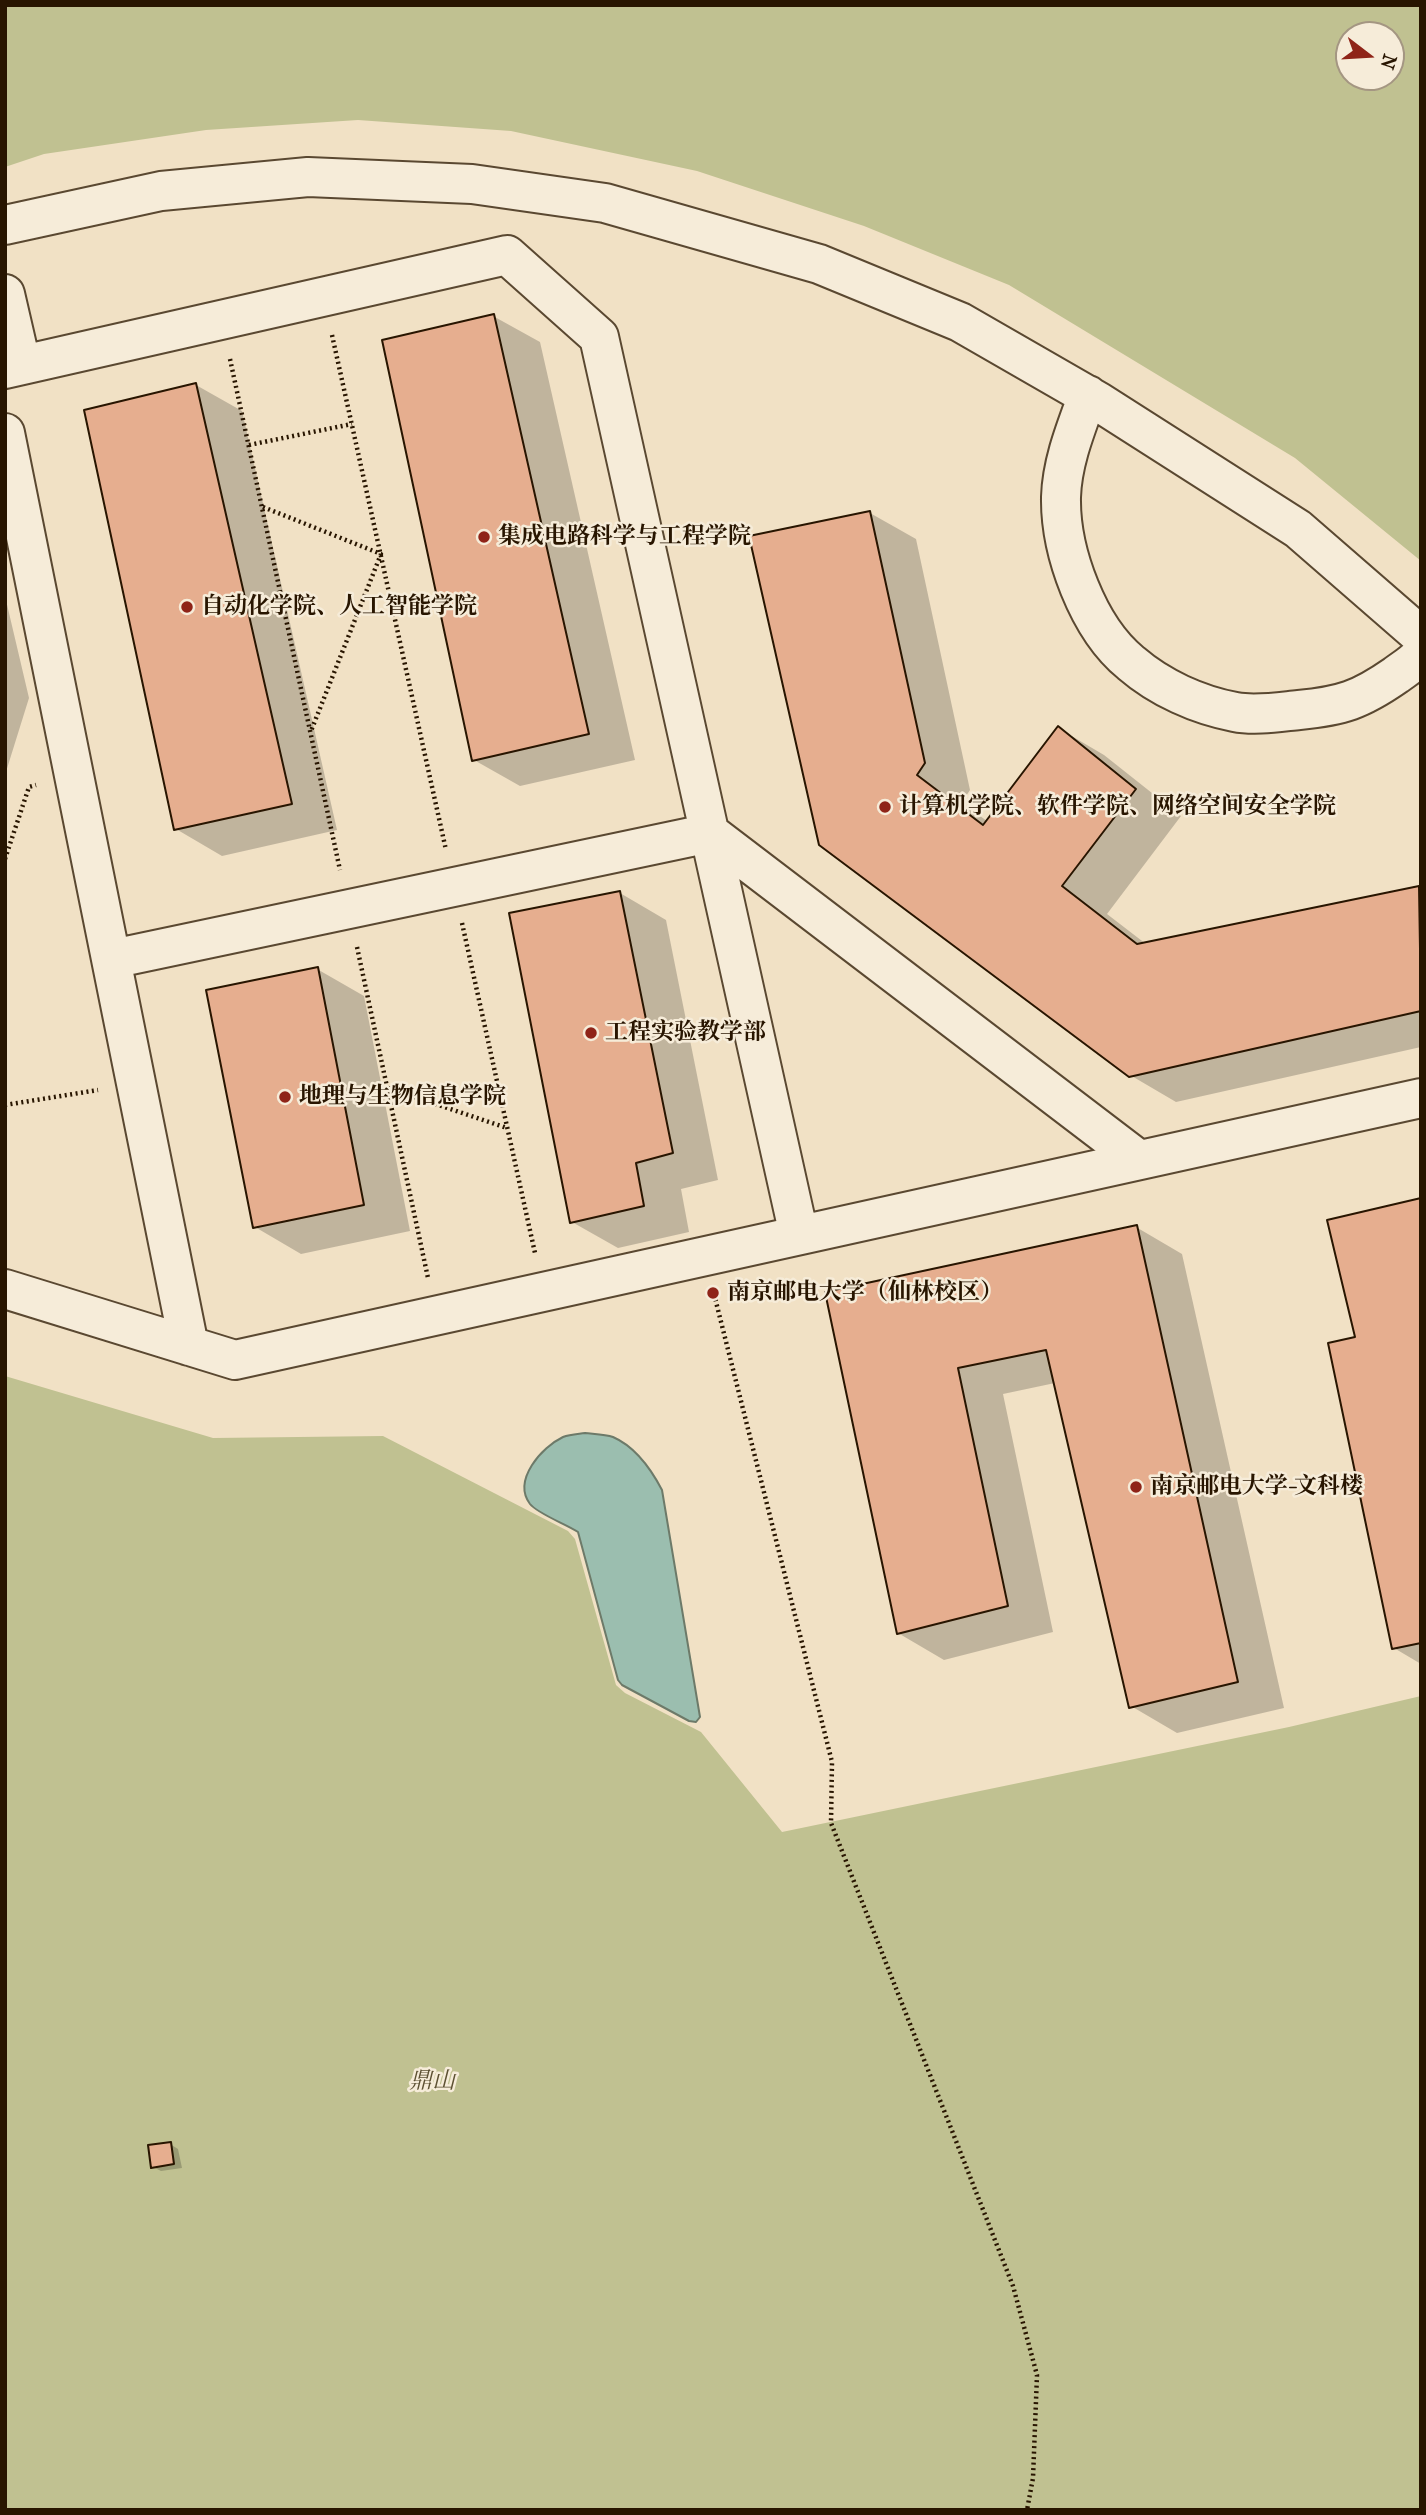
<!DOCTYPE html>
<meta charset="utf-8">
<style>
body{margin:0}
#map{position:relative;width:1426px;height:2515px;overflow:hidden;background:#f1e1c5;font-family:"IM FELL French Canon",serif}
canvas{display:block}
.frame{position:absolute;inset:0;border:7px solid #281500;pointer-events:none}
.north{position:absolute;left:1335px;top:21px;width:70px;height:70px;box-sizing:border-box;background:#f6ecd9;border:2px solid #a49682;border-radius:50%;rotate:107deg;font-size:19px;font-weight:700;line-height:28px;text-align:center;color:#281500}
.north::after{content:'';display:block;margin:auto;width:24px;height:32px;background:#8f2418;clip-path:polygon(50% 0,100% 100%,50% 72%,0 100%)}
</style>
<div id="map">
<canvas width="1426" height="2515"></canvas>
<div class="frame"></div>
<div class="north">N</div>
</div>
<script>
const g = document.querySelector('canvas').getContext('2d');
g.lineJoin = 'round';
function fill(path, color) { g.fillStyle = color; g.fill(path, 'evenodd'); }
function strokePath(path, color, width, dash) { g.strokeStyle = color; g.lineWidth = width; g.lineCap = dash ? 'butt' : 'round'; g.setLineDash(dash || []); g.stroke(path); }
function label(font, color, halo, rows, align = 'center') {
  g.font = font + ' "IM FELL French Canon","Noto Serif SC",serif'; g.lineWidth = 5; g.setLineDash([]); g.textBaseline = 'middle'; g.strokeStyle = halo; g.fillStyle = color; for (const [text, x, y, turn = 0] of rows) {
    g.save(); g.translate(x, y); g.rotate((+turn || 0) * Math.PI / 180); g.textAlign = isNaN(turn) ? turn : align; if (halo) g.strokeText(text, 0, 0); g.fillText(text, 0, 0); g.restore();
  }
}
fill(new Path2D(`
 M5,5H1421V561L1295,458L1009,285L864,226L697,171L511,131L358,120L206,130L44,154L5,167ZM1349,35H1391V77H1349Z
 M5,1376L213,1438L383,1436L568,1531L575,1539L616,1685L625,1693L701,1732L782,1832L1289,1727L1421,1696V2510H5Z`), '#c0c191');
const water = new Path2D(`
 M585,1433C593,1434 605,1434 613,1437C636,1447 651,1469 662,1490L700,1717L696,1722L689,1721L622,1685L618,1680L578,1532C566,1524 538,1514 530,1504C512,1480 542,1447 563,1437C570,1434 578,1434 585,1433Z`);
fill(water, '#9bbeaf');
strokePath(water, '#6d7a69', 2);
fill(new Path2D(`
 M493,316L540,342L635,760L520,786L474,760Z
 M196,385L242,411L337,830L222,856L176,829Z
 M870,513L916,539L970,790L962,802L988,822L1058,728L1104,755L1181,816L1107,914L1146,944L1419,888L1421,1047L1176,1102L1130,1075L821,844Z
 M5,596L29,698L5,775Z
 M620,893L666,920L718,1180L681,1189L689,1232L618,1248L572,1222Z
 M317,969L364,996L410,1231L301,1254L255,1227Z
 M1421,1200V1664L1394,1648L1357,1339Z
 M1136,1227L1182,1254L1284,1708L1177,1733L1131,1706L1055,1383L1003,1394L1053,1632L944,1660L898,1633L827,1293Z
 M170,2144L178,2149L182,2168L161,2171L153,2167Z`), '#0003');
const building = new Path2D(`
 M494,314L589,734L472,761L382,340Z
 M196,383L292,804L174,830L84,410Z
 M870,511L925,763L917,775L983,825L1058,726L1136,789L1062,886L1137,944L1419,886L1421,1011L1129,1077L819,845L749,536Z
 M620,891L673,1153L636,1163L644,1206L570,1223L509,913Z
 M318,967L364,1205L253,1228L206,990Z
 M1421,1198V1643L1392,1649L1328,1343L1355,1337L1327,1220Z
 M1137,1225L1238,1682L1129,1708L1046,1350L958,1368L1008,1606L897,1634L825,1292Z
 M171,2142L174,2164L151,2168L148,2145Z`);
fill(building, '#e6ae8f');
strokePath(building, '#281500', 2);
const minor = new Path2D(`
 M5,225L161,191L308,177L472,184L605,203L819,264L960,322L1099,402L1298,529L1421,636
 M5,294L17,346L5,359
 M5,369L507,255L599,337L799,1235
 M1088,395C1076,428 1062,462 1061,497C1060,552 1088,628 1131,663C1160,688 1198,705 1235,712C1255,716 1279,712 1299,710C1342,706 1360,700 1396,675C1404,669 1414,663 1421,655
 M5,433L189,1346
 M112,959L710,833L1139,1160
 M5,1289L235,1360L1421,1098`);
strokePath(minor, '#5a4831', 42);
strokePath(new Path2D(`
 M332,335L446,850
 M230,359L340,870
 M249,445L352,424
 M263,507L381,554L311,731
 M5,859L29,787L36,785
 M462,923L535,1253
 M357,947L428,1278
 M388,1088L507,1128
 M5,1105L98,1090
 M714,1294L832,1762L831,1823L1013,2286L1037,2375L1033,2478L1027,2510`), '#281500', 4.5, [2, 3.5]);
strokePath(minor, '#f6ecd9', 38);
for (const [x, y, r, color] of [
 [484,537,7,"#8f2418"],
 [187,607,7,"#8f2418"],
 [885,807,7,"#8f2418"],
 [591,1033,7,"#8f2418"],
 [285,1097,7,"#8f2418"],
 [713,1293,7,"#8f2418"],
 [1136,1487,7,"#8f2418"]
]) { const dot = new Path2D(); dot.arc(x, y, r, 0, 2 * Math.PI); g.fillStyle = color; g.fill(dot); strokePath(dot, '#f6ecd9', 2.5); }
label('bold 23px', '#281500', '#f6ecd9', [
 ["集成电路科学与工程学院",498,537],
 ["自动化学院、人工智能学院",201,607],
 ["计算机学院、软件学院、网络空间安全学院",899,807],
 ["工程实验教学部",605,1033],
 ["地理与生物信息学院",299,1097],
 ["南京邮电大学（仙林校区）",727,1293],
 ["南京邮电大学-文科楼",1150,1487]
], 'left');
label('italic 23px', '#5d5133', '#f6ecd9', [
 ["鼎山",432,2082]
]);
</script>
